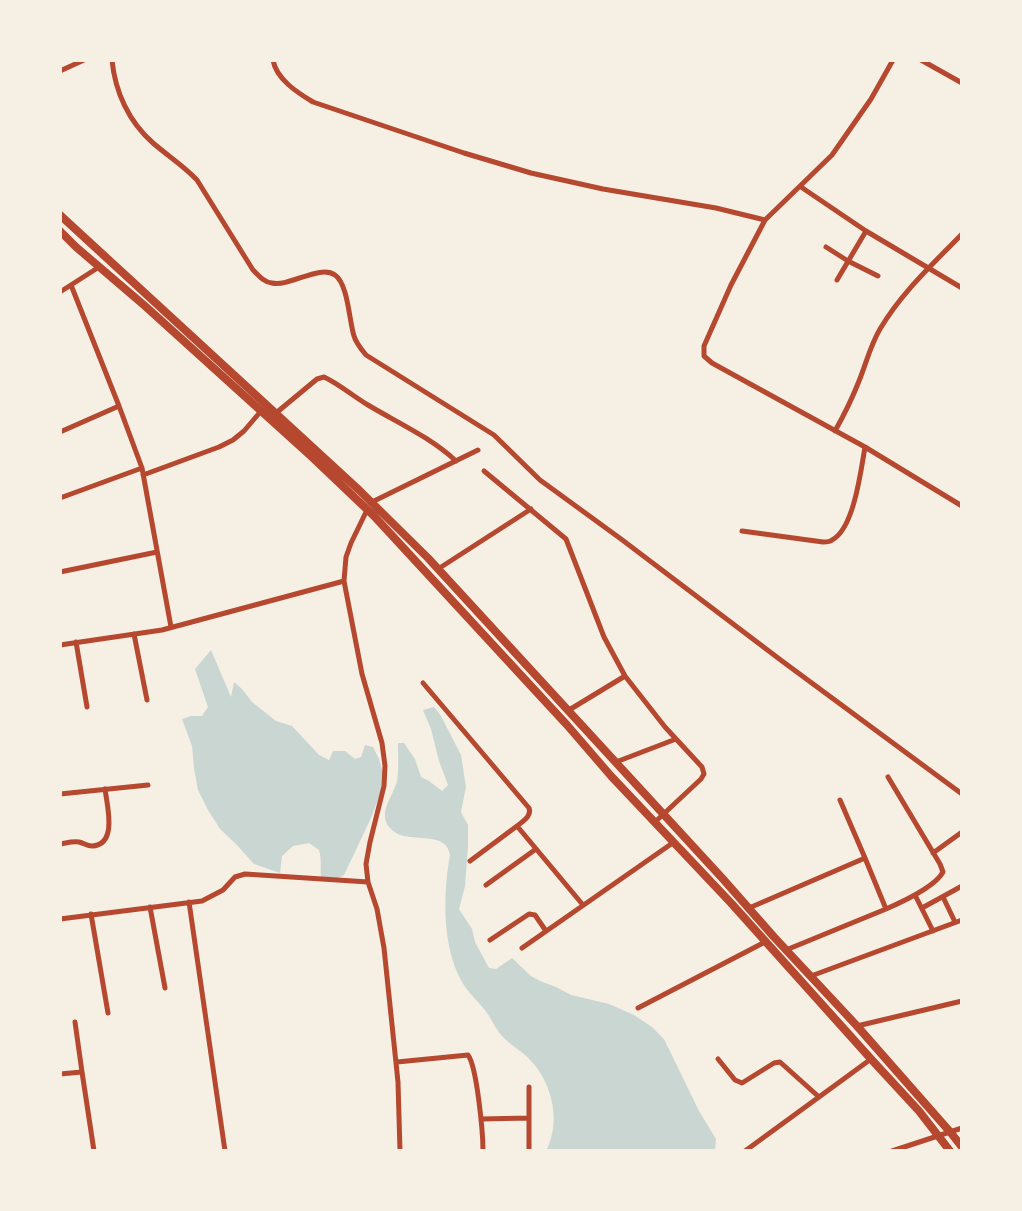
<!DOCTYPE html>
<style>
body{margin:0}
#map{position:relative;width:1022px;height:1211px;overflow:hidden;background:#f6efe4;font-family:"PT Sans",sans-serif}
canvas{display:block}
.frame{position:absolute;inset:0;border:62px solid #f6efe4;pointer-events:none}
</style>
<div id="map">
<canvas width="1022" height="1211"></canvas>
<div class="frame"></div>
</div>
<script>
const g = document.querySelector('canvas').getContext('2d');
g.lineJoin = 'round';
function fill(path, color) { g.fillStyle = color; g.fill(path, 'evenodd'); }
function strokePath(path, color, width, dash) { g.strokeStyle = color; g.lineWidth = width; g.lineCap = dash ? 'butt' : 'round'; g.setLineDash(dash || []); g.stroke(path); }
fill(new Path2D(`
 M211,650L231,697L234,682L242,689L252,702L276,721L292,726L319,755L329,760L333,751H345L355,759L361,757L365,745L373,747L379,759L383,773L381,791L371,818L344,875L336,879L321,878C320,868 322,859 319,850L309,843L293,846L282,856L280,873L254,864L236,844L220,829L208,810L198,790L194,768L192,746L182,719L191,716H202L208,707L195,669Z
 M434,707L441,716L461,755L466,787L461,812L468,825V846L465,886L459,909L472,929L475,942L489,968L496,969L512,958L531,976L540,981L556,987L571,995L609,1004L634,1015L652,1027L664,1039L699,1111L716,1139L715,1151H546C561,1123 553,1085 532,1062C524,1052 513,1047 504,1038C497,1031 494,1024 489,1016C481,1003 468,994 461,980C442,945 443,893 450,855C446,828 407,846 391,829C376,814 393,797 397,781C399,769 398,755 398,743H404L415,759L421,777L429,781L442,791L448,785L439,761L431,729L423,710Z`), '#c9d6d2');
strokePath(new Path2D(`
 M112,60C115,92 129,122 153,143C168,156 184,166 197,180L253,270C259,276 264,282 272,283C290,287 320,264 335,275C348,284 349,320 354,336C356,343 361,349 366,355L494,435L540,480L621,539L782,661L962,794
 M273,60C276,79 298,93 313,102L464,153L531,173L603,189L716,208L765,220
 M893,60L871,99L832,155L765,220L731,285L704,346V356L712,363L865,447L962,506
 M921,60L962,83
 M60,71L84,60
 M801,187L866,231L962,288
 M826,247L848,261L878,276
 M837,280L866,231
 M71,285L119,406L142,468L171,627
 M60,292L99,267
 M276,413L317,379L324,377C339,384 353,396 368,405C398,423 430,437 456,461
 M835,431C844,415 852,399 859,381C866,364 870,346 880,329C902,292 932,265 962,234
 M60,432L119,406
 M484,471L566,539L604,637L625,676
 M143,475L219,447L233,440L244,431L261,411
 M60,498L142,468
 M372,502L478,450
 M742,531L823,542C826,542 830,542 832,540C854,529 861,470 865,447
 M438,569L531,509
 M60,572L157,552
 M344,581L346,557L351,543L367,510
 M134,634L147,700
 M76,642L87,707
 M60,645L162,630L344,581L362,674L382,743L385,766L384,786L370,842L366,864L368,882L377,909L384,948L398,1082L400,1151
 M423,683L529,808C532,816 523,821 517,826
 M569,710L625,676L665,727L702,767L704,774L701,779L655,822
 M616,762L676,739
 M60,794L148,785
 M840,800L865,858
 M60,844C66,843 73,841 79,842C84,843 87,846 92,846C118,845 107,805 105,789
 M933,853L962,832
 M470,861L517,826L583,905
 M486,885L536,849
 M915,895L933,931
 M943,897L955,922
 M189,902L225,1151
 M150,907L165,988
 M749,908L865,858L886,909L786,950
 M922,908L962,886
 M886,909C902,902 935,887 943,872L940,864L888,777
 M91,914L108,1013
 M60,919L202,901L223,890L235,877L245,874L368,882
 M490,940L529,914L535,915L546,931
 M522,948L674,842
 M811,976L962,920
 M638,1008L765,942
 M75,1022L82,1072
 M857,1026L962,1001
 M718,1059L735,1080L742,1083L774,1063L780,1062L819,1097L871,1059
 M397,1062L468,1055C477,1067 483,1133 483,1151
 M60,1074L82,1072L94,1151
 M481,1119L529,1118
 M529,1151V1087
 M745,1151L819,1097
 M892,1151L962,1128`), '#b5482f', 5);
strokePath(new Path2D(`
 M60,215L359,490L428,558L723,879L774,937L857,1026L951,1133L962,1147
 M60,231L76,247L145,306L312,457L374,516L567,725L611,776L731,903L871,1059L919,1111L950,1151`), '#b5482f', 8);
</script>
